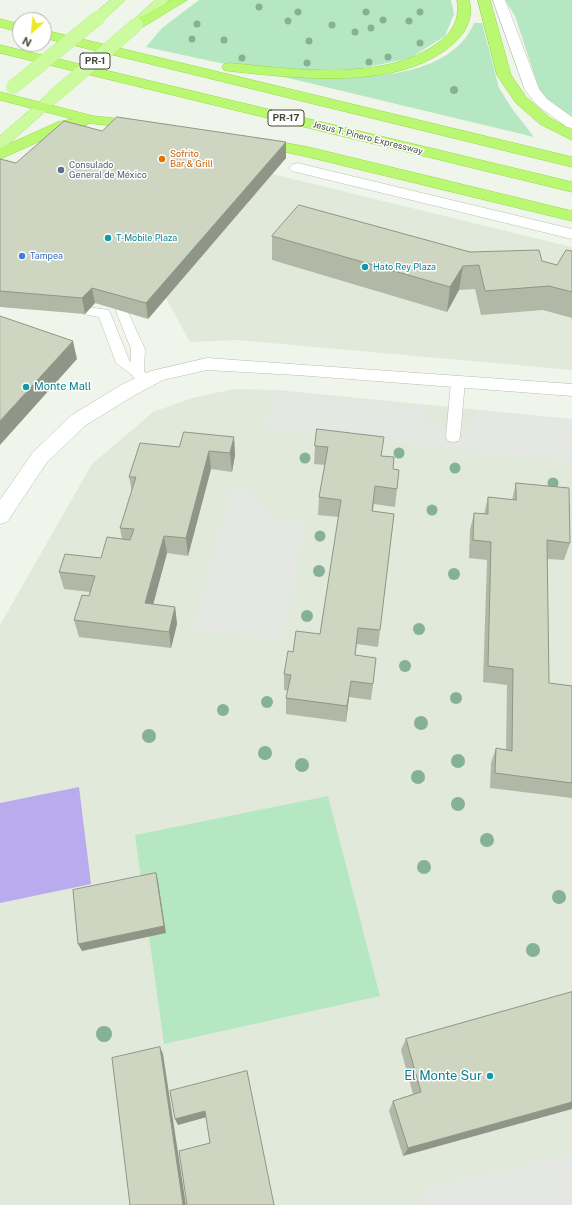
<!DOCTYPE html>
<meta charset="utf-8">
<style>
body{margin:0}
#map{position:relative;width:572px;height:1205px;overflow:hidden;background:#f0f5eb;font-family:"Public Sans",sans-serif}
canvas{display:block}
.north{position:absolute;left:12px;top:12px;width:40px;height:40px;box-sizing:border-box;background:#fff;border:1px solid #b4b6b0;border-radius:50%;rotate:207deg;font-size:11px;font-weight:700;line-height:16px;text-align:center;color:#434939}
.north::after{content:'';display:block;margin:auto;width:14px;height:18px;background:#f1e726;clip-path:polygon(50% 0,100% 100%,50% 72%,0 100%)}
</style>
<div id="map">
<canvas width="572" height="1205"></canvas>
<div class="north">N</div>
</div>
<script>
const g = document.querySelector('canvas').getContext('2d');
g.lineJoin = 'round';
function fill(path, color) { g.fillStyle = color; g.fill(path, 'evenodd'); }
function strokePath(path, color, width, dash) { g.strokeStyle = color; g.lineWidth = width; g.lineCap = dash ? 'butt' : 'round'; g.setLineDash(dash || []); g.stroke(path); }
function label(font, color, halo, rows, align = 'center') {
  g.font = font + ' "Public Sans",sans-serif'; g.lineWidth = 3; g.setLineDash([]); g.textBaseline = 'middle'; g.strokeStyle = halo; g.fillStyle = color; for (const [text, x, y, turn = 0] of rows) {
    g.save(); g.translate(x, y); g.rotate((+turn || 0) * Math.PI / 180); g.textAlign = isNaN(turn) ? turn : align; if (halo) g.strokeText(text, 0, 0); g.fillText(text, 0, 0); g.restore();
  }
}
fill(new Path2D(`
 M272,174L572,247V370L237,340L190,342L166,298Z
 M234,389L277,390L572,419V1205H0V625L92,464L153,412L192,398Z`), '#e1e9da');
fill(new Path2D(`
 M199,0H451L454,14L445,36L410,58L359,69L310,70L248,67L220,63L146,47L162,28Z
 M505,0H572V120L541,95L515,16Z
 M474,23H482L499,88L513,110L534,137L284,77C340,78 448,86 474,23Z
 M328,796L380,996L164,1044L135,835Z`), '#b6e7c3');
fill(new Path2D(`
 M276,392L426,406V423L472,428L474,410L572,420V461L266,429Z
 M230,490L253,493L277,522L304,524L283,640L194,629Z
 M572,1154V1205H424L420,1190Z`), '#e5e7e2');
fill(new Path2D(`
 M79,787L91,884L0,903V803Z`), '#b9abee');
const service = new Path2D(`
 M87,307L109,310L129,360L131,362V349L116,311L118,308H126L145,349L144,371L152,382L150,385H140L132,375L116,363L99,317L83,314L81,311L83,308Z
 M458,377L463,379L465,382L460,437L458,441L453,442L448,441L446,437L451,382L453,379Z`);
const minor = new Path2D(`
 M493,0H505L539,89L547,99L572,117V128L567,127L537,105L525,90Z
 M297,163L572,229V239L292,171L289,168L292,165Z
 M207,358L572,384V396L297,375L207,370L163,380L135,395L86,425L47,462L7,522L0,524V500L33,452L72,415L121,385L151,371Z`);
const primary = new Path2D(`
 M111,0H125L104,20H94L93,17L94,14Z
 M156,0H169L141,28H131L129,25L131,22Z
 M53,93L58,94L60,97L58,100L5,147L0,148V136L48,94Z`);
const motorway = new Path2D(`
 M172,0H187L141,28L136,29L129,25L131,22Z
 M457,0H469C474,17 466,32 454,43C400,92 296,78 229,71L224,70L222,67L224,64L229,63C293,69 392,84 444,38C455,28 460,15 457,0Z
 M478,0H490L511,75L526,97L550,118L572,130V140L540,124L516,103L505,87L497,75Z
 M0,19L20,24V32L0,27Z
 M44,30L572,157V167L44,38Z
 M0,45L572,182V192L0,53Z
 M0,92L93,116L141,121L146,122L148,125L146,128L141,129L88,123L87,125L67,129L0,159V148L58,122L73,119L0,100Z
 M258,138L308,147L572,211V221L308,157L253,145L251,142L253,139Z`);
strokePath(service, '#b8c0ae', 1);
strokePath(minor, '#b8c0ae', 1);
strokePath(primary, '#a7e06f', 1);
strokePath(motorway, '#97d842', 1);
fill(service, '#fff');
fill(minor, '#fff');
fill(primary, '#cbfa9f');
fill(motorway, '#baf873');
const primaryBridge = new Path2D(`
 M13,87L99,17
 M53,97L136,25`);
strokePath(primaryBridge, '#a7e06f', 14, []);
strokePath(primaryBridge, '#cbfa9f', 14);
g.fillStyle = '#85b195';
for (const [x, y, r] of [
 [259,7,3.5],
 [298,12,3.5],
 [366,12,3.5],
 [420,12,3.5],
 [383,20,3.5],
 [288,21,3.5],
 [409,21,3.5],
 [197,24,3.5],
 [332,25,3.5],
 [371,28,3.5],
 [355,32,3.5],
 [192,39,3.5],
 [224,40,3.5],
 [309,41,3.5],
 [420,43,3.5],
 [388,57,3.5],
 [242,58,3.5],
 [369,62,3.5],
 [307,63,3.5],
 [454,90,4],
 [399,453,5.5],
 [305,458,5.5],
 [455,468,5.5],
 [553,483,5.5],
 [432,510,5.5],
 [320,536,5.5],
 [319,571,6],
 [454,574,6],
 [307,616,6],
 [419,629,6],
 [405,666,6],
 [456,698,6],
 [267,702,6],
 [223,710,6],
 [421,723,7],
 [149,736,7],
 [265,753,7],
 [458,761,7],
 [302,765,7],
 [418,777,7],
 [458,804,7],
 [487,840,7],
 [424,867,7],
 [559,897,7],
 [533,950,7],
 [104,1034,8]
]) { g.beginPath(); g.arc(x, y, r, 0, 2 * Math.PI); g.fill(); }
fill(new Path2D(`
 M102,131L286,158L148,319L95,303L85,314L0,307V159L16,163Z
 M272,236L470,252L542,261L557,265L572,251V318L543,310L481,315L475,289L459,290L447,312L272,260Z
 M317,429L382,456L393,469L399,470L395,507L374,504L373,511L394,514L378,647L357,644L355,655L373,684L371,700L349,697L346,722L286,714V698L288,691L284,690V674L293,652L320,634L339,517L318,515L319,497L325,465L314,464L315,446Z
 M234,437L235,455L232,472L211,469L188,556L167,553L153,604L175,607L177,624L171,648L79,637L74,620L89,596L90,592L64,589L59,572L101,558L122,539L120,528L132,492L129,477L179,447Z
 M516,483L570,543L564,560L547,559L549,683L572,686V798L490,788L491,763L496,748L506,750L507,685L483,682L487,560L469,558L470,530L474,513L484,514L488,497L512,500Z
 M572,992L403,1156L389,1111L393,1101L413,1094L401,1050L406,1039Z`), '#b1b8a6');
fill(new Path2D(`
 M286,142V158L148,319L146,303Z
 M463,266L459,290L447,312L450,287Z
 M92,288L95,303L85,314L82,298Z
 M73,341L77,359L0,445V421Z
 M234,437L235,455L232,472L230,453Z
 M209,451L211,469L188,556L186,538Z
 M164,536L167,553L149,620L145,603Z
 M175,607L177,624L171,648L169,632Z
 M351,681L349,697L346,722L347,706Z
 M156,873L158,881L166,933L82,951L78,944Z
 M160,1047L163,1054L186,1205H183Z
 M572,1102V1109L403,1156L408,1148Z
 M205,1111L207,1117L178,1125L175,1119Z`), '#909687');
const building = new Path2D(`
 M117,117L286,142L146,303L92,288L82,298L0,291V159L16,163L64,121L102,131Z
 M299,205L470,252L539,250L542,261L557,265L566,250L572,251V292L549,286L485,291L479,265L463,266L450,287L272,236Z
 M0,316L73,341L0,421Z
 M317,429L384,437L381,456L394,457L393,469L399,470L397,489L375,486L372,511L394,514L380,630L358,628L355,655L376,658L373,684L351,681L347,706L286,698L291,675L284,674L288,651L293,652L296,631L320,634L341,500L319,497L328,447L315,446Z
 M184,432L234,437L230,453L209,451L186,538L164,536L145,603L175,607L169,632L74,620L82,595L89,596L95,576L59,572L65,554L101,558L107,537L130,540L134,529L120,528L136,477H129L140,443L179,447Z
 M516,483L569,488L570,543L547,540L549,683L572,686V783L495,773L496,748L512,751L513,669L488,666L491,542L473,540L474,513L488,514V497L516,500Z
 M156,873L164,926L78,944L73,890Z
 M572,992V1102L408,1148L393,1101L421,1092L406,1039Z
 M160,1047L183,1205H130L112,1058Z
 M247,1071L274,1205H187L179,1151L210,1143L205,1111L175,1119L170,1091Z`);
fill(building, '#ced6c1');
strokePath(building, '#909687', 1);
for (const [x, y, r, color] of [
 [162,159,4,"#e8710a"],
 [61,170,4,"#5c6f8a"],
 [108,238,4,"#0f9aa8"],
 [22,256,4,"#3f7fe0"],
 [365,267,4,"#0f9aa8"],
 [26,387,4,"#0f9aa8"],
 [490,1076,4,"#0f9aa8"]
]) { const dot = new Path2D(); dot.arc(x, y, r, 0, 2 * Math.PI); g.fillStyle = color; g.fill(dot); strokePath(dot, '#fff', 1.5); }
label('9px', '#434939', '#fff', [
 ["Jesus T. Pinero Expressway",368,138,14]
]);
label('9px', '#c56008', '#fff', [
 ["Sofrito",170,154],
 ["Bar & Grill",170,164]
], 'left');
label('9px', '#4e5e75', '#fff', [
 ["Consulado",69,165],
 ["General de México",69,175]
], 'left');
label('9px', '#0d838f', '#fff', [
 ["T-Mobile Plaza",116,238],
 ["Hato Rey Plaza",373,267]
], 'left');
label('9px', '#366cbe', '#fff', [
 ["Tampea",30,256]
], 'left');
for (const [x, y, w] of [
 [95,61,30],
 [286,118,36]
]) { const box = new Path2D(); box.roundRect(x - w / 2, y - 8, w, 16, 3); g.fillStyle = '#fff'; g.fill(box); strokePath(box, '#434939', 1); }
label('bold 10px', '#434939', null, [
 ["PR-1",95,61],
 ["PR-17",286,118]
]);
label('11px', '#0d838f', '#fff', [
 ["Monte Mall",34,387]
], 'left');
label('13px', '#0d838f', '#fff', [
 ["El Monte Sur",482,1076]
], 'right');
</script>
